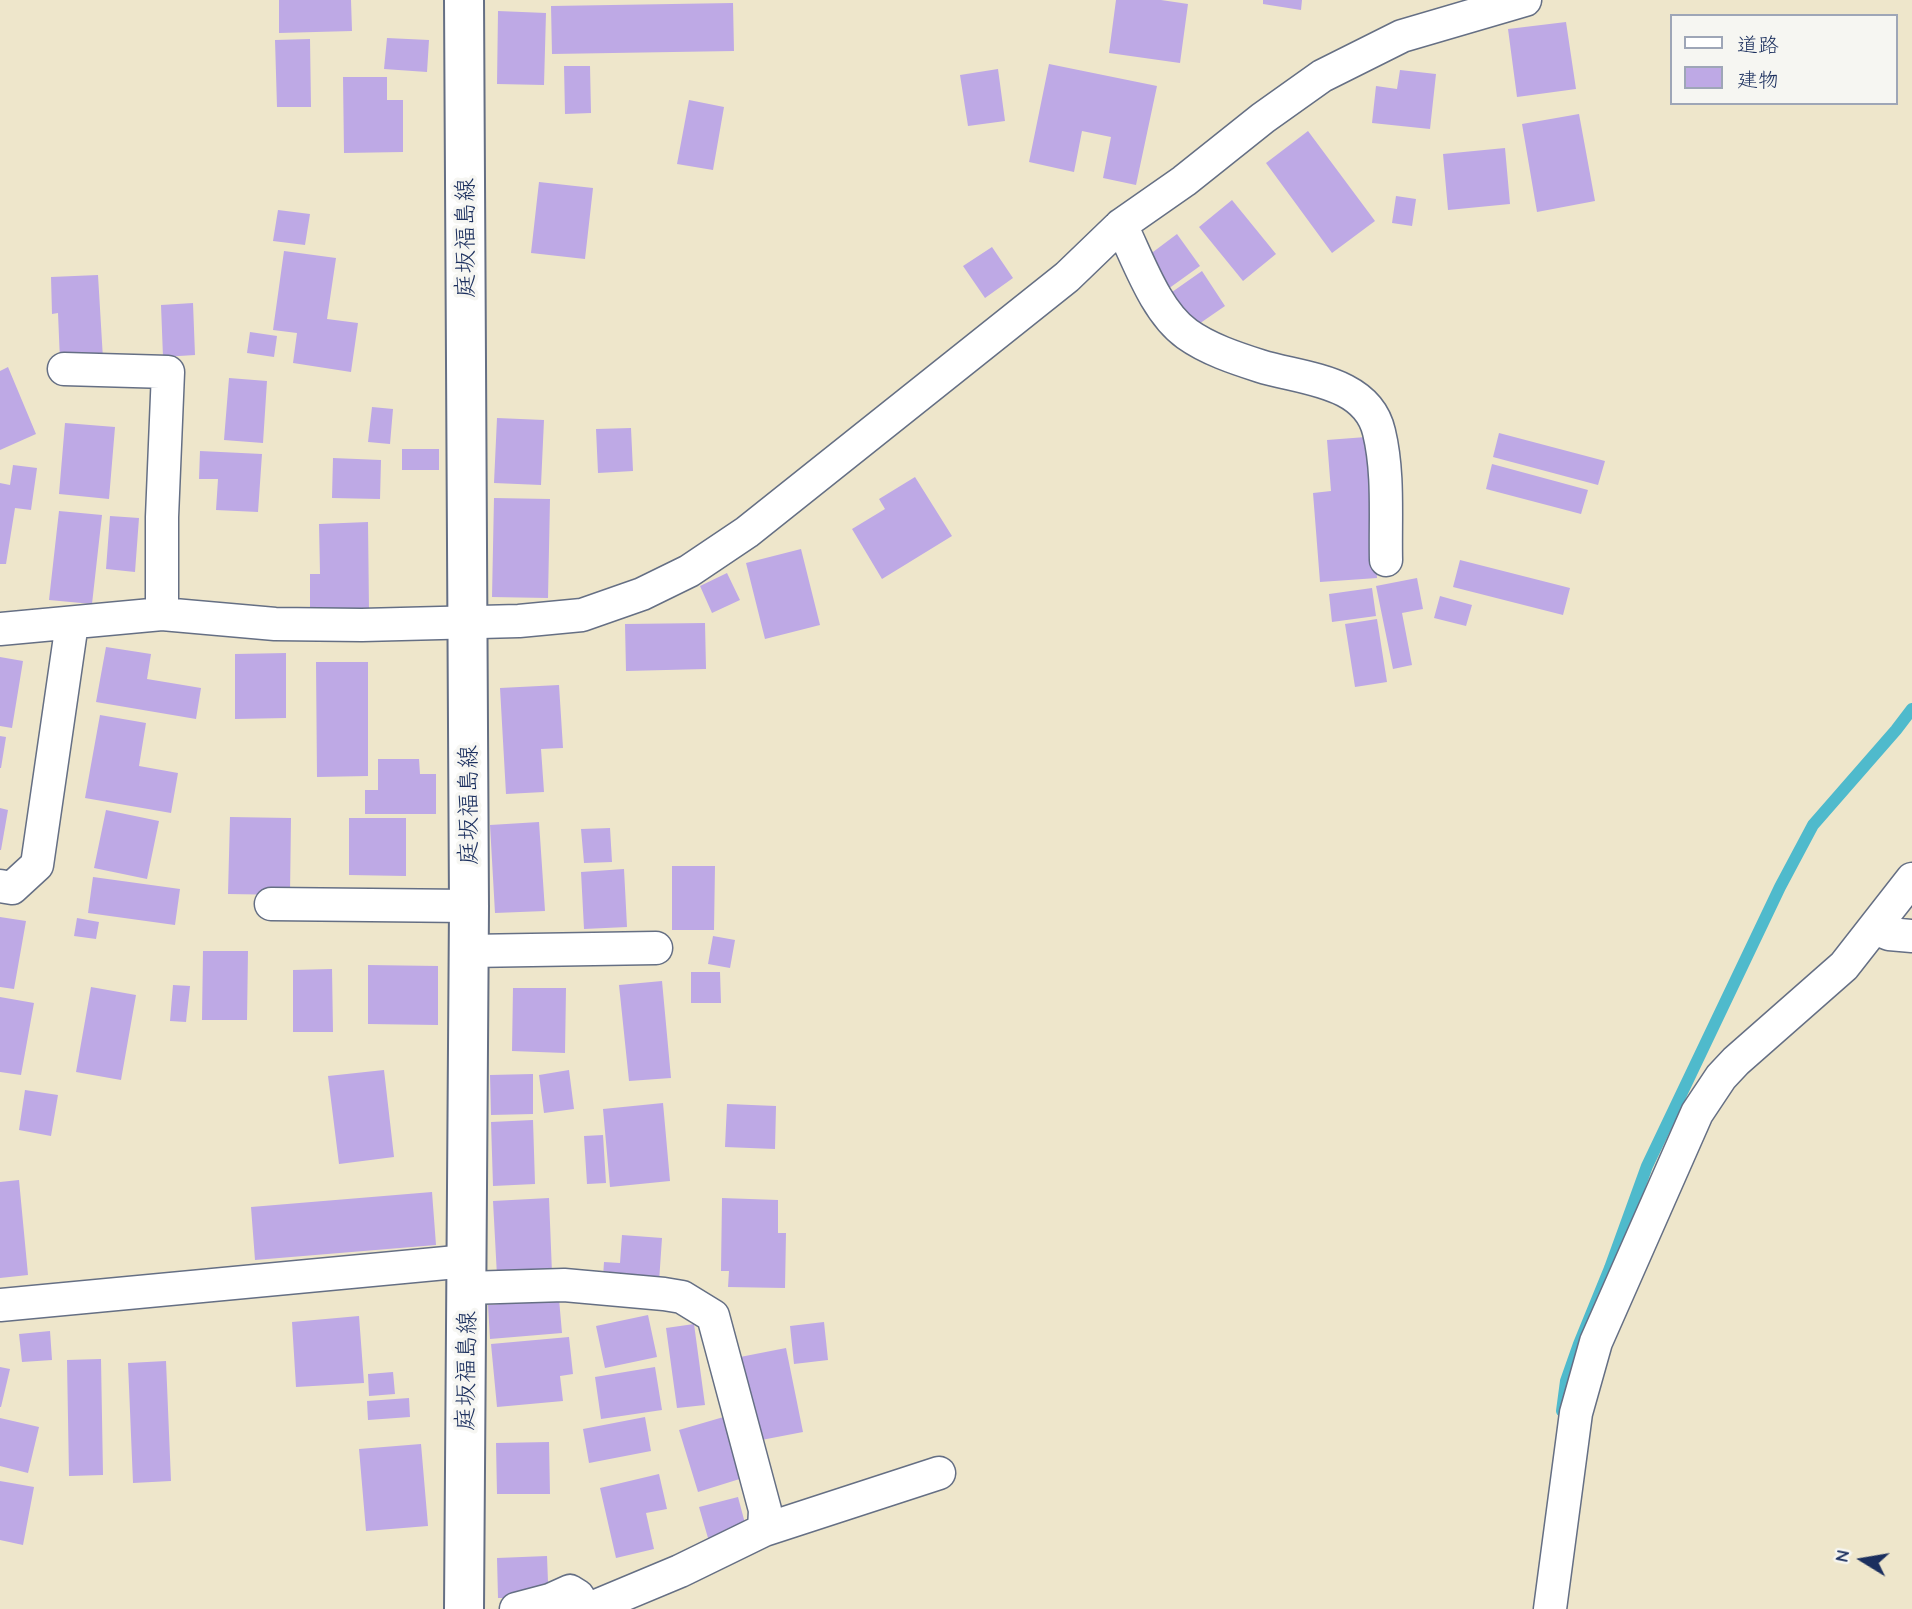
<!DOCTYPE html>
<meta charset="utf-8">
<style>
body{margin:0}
#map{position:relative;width:1912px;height:1609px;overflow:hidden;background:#eee6cb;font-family:"Comic Neue","Klee One",sans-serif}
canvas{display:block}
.legend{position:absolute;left:1670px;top:14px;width:228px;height:91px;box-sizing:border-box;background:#f6f6f2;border:2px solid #9ea6b7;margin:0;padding:9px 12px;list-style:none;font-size:21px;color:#1b2f5e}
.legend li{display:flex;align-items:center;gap:14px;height:35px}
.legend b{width:35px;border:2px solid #9ea6b7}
.north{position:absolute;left:1828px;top:1525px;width:70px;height:70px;-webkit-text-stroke:5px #f6f6f2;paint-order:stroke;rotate:281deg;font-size:19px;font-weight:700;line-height:28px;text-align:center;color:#1b2f5e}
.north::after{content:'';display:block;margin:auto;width:24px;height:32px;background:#1b2f5e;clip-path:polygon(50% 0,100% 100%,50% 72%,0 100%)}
</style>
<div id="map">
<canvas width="1912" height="1609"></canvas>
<ul class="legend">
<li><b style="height:9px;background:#fff"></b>道路</li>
<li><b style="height:19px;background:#bea9e5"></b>建物</li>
</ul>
<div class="north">N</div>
</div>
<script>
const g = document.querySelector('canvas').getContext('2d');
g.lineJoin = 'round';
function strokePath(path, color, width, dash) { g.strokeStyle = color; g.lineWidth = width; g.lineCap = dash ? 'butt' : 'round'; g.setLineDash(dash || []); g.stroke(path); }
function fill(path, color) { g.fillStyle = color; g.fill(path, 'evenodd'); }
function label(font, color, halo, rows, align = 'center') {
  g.font = font + ' "Comic Neue","Klee One",sans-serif'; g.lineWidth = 7; g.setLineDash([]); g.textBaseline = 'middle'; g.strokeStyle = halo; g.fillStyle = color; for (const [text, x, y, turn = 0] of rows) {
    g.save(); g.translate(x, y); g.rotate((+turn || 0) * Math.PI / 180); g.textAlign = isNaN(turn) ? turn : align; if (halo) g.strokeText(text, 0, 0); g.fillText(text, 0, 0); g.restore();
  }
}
strokePath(new Path2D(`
 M1562,1411L1566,1381L1579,1344L1610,1268L1647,1166L1780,887L1813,825L1896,730L1912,709`), '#4fbacc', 12);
fill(new Path2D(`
 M279,0H351L352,31L279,33Z
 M1116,0H1161L1188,4L1180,63L1109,53Z
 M1263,0H1302L1301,10L1263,4Z
 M733,3L734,51L552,54L551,6Z
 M498,11L546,13L544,85L497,84Z
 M1566,22L1576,89L1517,97L1508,29Z
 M387,38L429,40L427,72L384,69Z
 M310,39L311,107H277L275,40Z
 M1049,64L1157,86L1136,185L1103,178L1111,137L1082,131L1074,172L1029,162Z
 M564,66H590L591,113L565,114Z
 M998,69L1005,121L968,126L960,75Z
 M1400,70L1436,74L1430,129L1372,123L1376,86L1397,89Z
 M343,77H387V100H403V152L344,153Z
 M689,100L724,107L713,170L677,164Z
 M1579,114L1595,201L1537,212L1522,124Z
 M1308,131L1375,221L1332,253L1266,163Z
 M1505,148L1510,204L1448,210L1443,154Z
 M539,182L593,188L585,259L531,253Z
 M1396,196L1416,199L1412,226L1392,223Z
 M1232,200L1276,254L1243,281L1199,227Z
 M278,210L310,214L305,245L273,241Z
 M1177,234L1200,266L1168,289L1145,258Z
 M992,247L1013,278L985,298L963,266Z
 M284,251L336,258L327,319L358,323L351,372L293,363L297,333L273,330Z
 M1202,271L1225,306L1196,326L1172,292Z
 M98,275L103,359L60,361L58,313L52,314L51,277Z
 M193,303L195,355L163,357L161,305Z
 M250,332L277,336L274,357L247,353Z
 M8,367L36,434L0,450V371Z
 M229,378L267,381L263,443L224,440Z
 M372,407L393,409L390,444L368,442Z
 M497,418L544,420L541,485L494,483Z
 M65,423L115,427L109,499L59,494Z
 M631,428L633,471L598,473L596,429Z
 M1499,433L1605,461L1598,485L1493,457Z
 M1366,437L1377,578L1320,582L1313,493L1331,491L1327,440Z
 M402,449H439V470H402Z
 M200,451L262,454L258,512L216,510L218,479H199Z
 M333,458L381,460L380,499L332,498Z
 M1492,464L1588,490L1581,514L1486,489Z
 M13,465L37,468L31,510L15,508L6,564H0V483L10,485Z
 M915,477L952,536L882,579L852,529L885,509L879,499Z
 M494,498L550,499L548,598L492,597Z
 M59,511L102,515L92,604L49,600Z
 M110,516L139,518L135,572L106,569Z
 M368,522L369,610L310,611V574H320L319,524Z
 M801,549L820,625L765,639L746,563Z
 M1460,560L1570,588L1563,615L1453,587Z
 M727,573L740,600L712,613L700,586Z
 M1417,578L1423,609L1402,613L1412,665L1393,669L1376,586Z
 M1372,588L1376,616L1332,622L1329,594Z
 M1440,596L1472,605L1466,626L1434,618Z
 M1377,619L1387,682L1355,687L1345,624Z
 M705,623L706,669L626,671L625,624Z
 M106,647L151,654L147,679L201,688L196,719L96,702Z
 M286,653V718L235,719V654Z
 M0,657L23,661L12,728L0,726Z
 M316,662H368V776L317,777Z
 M559,685L563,748L541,749L544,792L506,794L500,688Z
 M100,715L146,723L139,766L178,773L171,813L85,798Z
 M0,736L6,737L1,768H0Z
 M378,759H419L420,774H436V814H365V790H378Z
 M0,808L8,810L1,850H0Z
 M106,810L159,821L147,879L94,868Z
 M230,817L291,818L290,895L228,894Z
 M349,818H406V876L349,875Z
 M539,822L545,911L495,913L490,825Z
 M610,828L612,862L584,863L581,829Z
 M672,866H715L714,930H672Z
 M624,869L627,927L584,929L581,872Z
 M93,877L180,889L175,925L88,913Z
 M0,917L26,921L14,989L0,987Z
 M77,918L99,922L96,939L74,936Z
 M713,936L735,940L730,968L708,964Z
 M203,951H248L247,1020H202Z
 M368,965L438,966V1025L368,1024Z
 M332,969L333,1032H293V970Z
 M691,972H720L721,1003H691Z
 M662,981L671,1078L629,1081L619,985Z
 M173,985L190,986L186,1022L170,1021Z
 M91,987L136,995L121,1080L76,1072Z
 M513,988H566L565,1053L512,1051Z
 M0,997L34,1003L21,1075L0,1072Z
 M384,1070L394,1157L339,1164L328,1076Z
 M569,1070L574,1109L544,1113L539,1075Z
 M533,1074V1114L491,1115L490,1075Z
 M25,1090L58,1095L51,1136L19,1130Z
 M663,1103L670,1181L610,1187L603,1109Z
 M727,1104L776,1106L775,1149L725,1147Z
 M533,1120L535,1184L493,1186L491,1122Z
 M603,1135L606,1183L587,1184L584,1136Z
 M19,1180L28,1275L0,1278V1182Z
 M432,1192L436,1245L255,1260L251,1207Z
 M549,1198L552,1273L497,1276L493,1201Z
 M722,1198L778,1200V1233H786L785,1288L728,1287L729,1271H721Z
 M622,1235L662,1238L659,1282L603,1277L604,1262L620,1263Z
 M559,1299L562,1333L490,1339L488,1305Z
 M648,1315L657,1357L605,1368L596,1326Z
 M359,1316L364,1383L296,1387L292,1322Z
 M824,1322L828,1360L794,1364L790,1326Z
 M694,1324L705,1405L677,1408L666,1328Z
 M50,1331L52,1360L22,1362L19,1334Z
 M569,1337L573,1374L560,1376L563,1401L497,1407L491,1344Z
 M786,1348L803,1432L751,1442L735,1358Z
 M101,1359L103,1475L69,1476L67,1360Z
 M166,1361L171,1481L133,1483L128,1363Z
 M0,1367L10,1369L1,1407H0Z
 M655,1367L662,1410L601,1419L595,1377Z
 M393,1372L395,1394L369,1396L368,1374Z
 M409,1398L410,1417L368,1420L367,1401Z
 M727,1416L746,1477L698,1492L679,1430Z
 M645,1417L651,1451L589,1463L583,1429Z
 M0,1418L39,1427L28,1473L0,1466Z
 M549,1442L550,1494H497L496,1443Z
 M421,1444L428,1526L366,1531L359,1449Z
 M659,1474L667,1509L646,1513L654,1549L616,1558L600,1488Z
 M0,1481L34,1487L23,1545L0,1540Z
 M738,1497L746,1527L708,1538L699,1507Z
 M547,1556L548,1582L519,1598H498L497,1558Z`), '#bea9e5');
const street = new Path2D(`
 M1121,225C1138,259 1155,311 1187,334C1208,349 1235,358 1260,366C1301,379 1367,380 1379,432C1389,473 1385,519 1386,560
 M64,369L168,372L162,517V614
 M0,629L162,614L275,624L362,625L519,621L582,615L642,594L689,571L747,532L1067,277L1121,225L1184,181L1263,118L1322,76L1402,36L1525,0
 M0,886L12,888L37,865L72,623
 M271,904L469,906
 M1874,928L1889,934L1912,936
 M469,951L656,948
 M467,1288L564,1285L664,1294L682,1297L713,1316L765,1510L764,1530
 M0,1305L467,1261
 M516,1609L550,1600L570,1591L578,1596L585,1609
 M589,1609L680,1571L764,1530L939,1473
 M1550,1609L1576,1413L1596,1342L1697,1113L1721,1077L1736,1061L1844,966L1912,879`);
const secondary = new Path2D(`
 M464,1609L469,906L464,0`);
strokePath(street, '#656f84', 35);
strokePath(secondary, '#656f84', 42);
strokePath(street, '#fff', 32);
strokePath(secondary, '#fff', 38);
label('24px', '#1b2f5e', '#f6f6f2', [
 ["庭坂福島線",466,238,-90],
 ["庭坂福島線",469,805,-90],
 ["庭坂福島線",467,1371,-89]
]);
</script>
